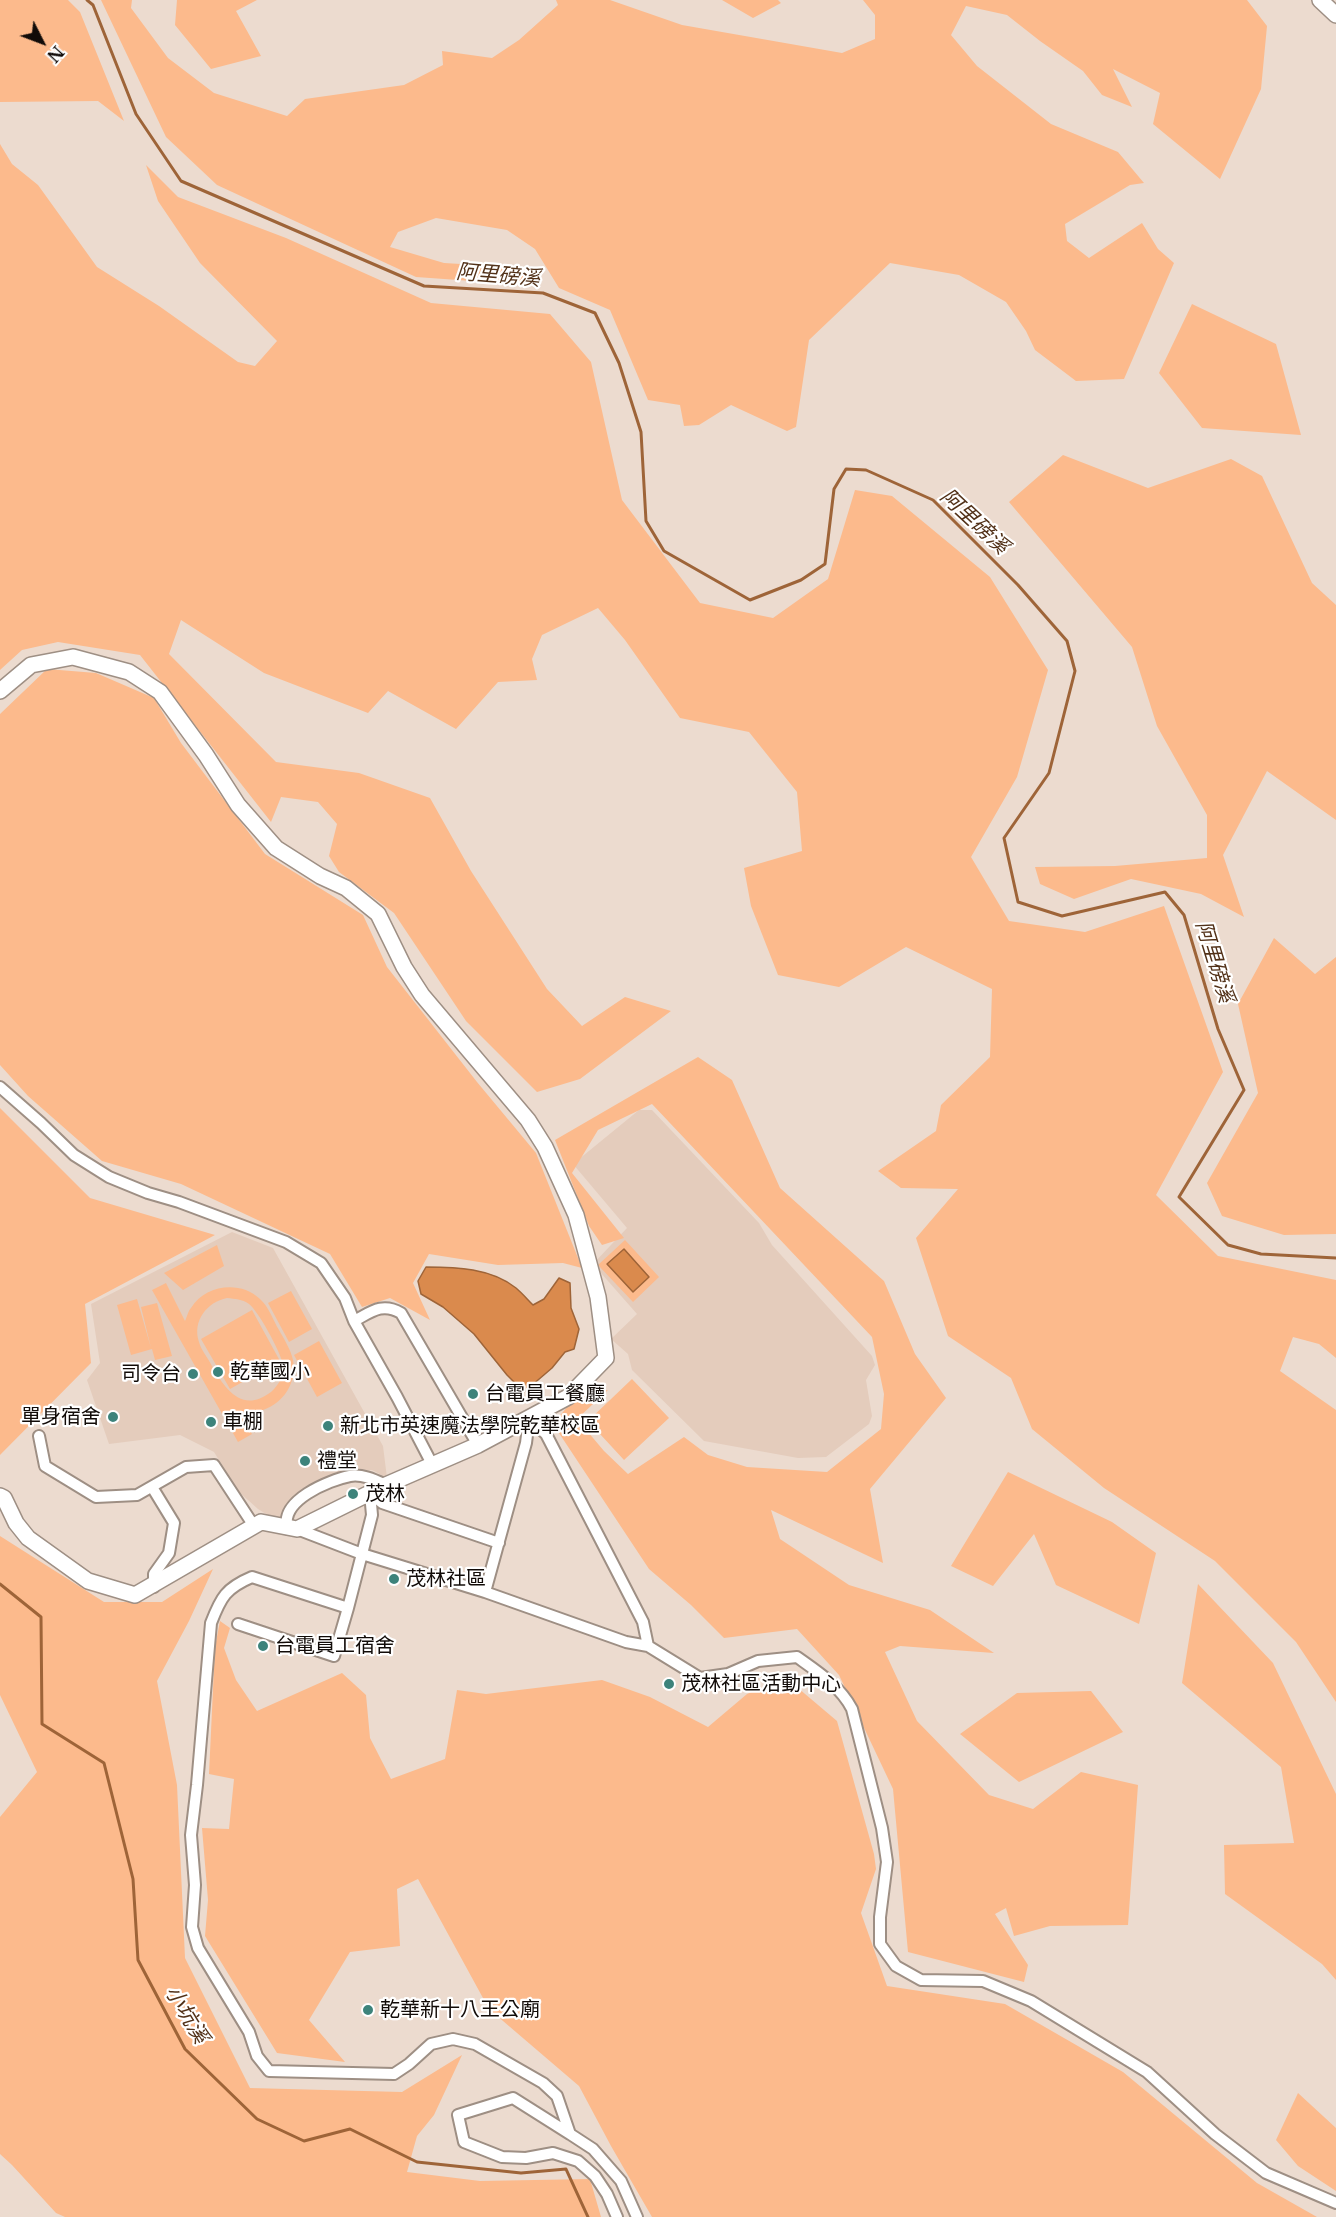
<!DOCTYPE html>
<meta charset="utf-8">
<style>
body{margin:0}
#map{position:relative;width:1336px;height:2217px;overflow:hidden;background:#ecdbcf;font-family:"Libre Baskerville",serif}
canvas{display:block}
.north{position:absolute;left:12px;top:12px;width:60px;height:60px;-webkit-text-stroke:4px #fff;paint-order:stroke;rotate:132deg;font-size:16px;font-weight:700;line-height:24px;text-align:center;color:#110b08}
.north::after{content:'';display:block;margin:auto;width:21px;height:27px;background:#110b08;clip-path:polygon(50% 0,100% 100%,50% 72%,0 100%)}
</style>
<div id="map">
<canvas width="1336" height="2217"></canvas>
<div class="north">N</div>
</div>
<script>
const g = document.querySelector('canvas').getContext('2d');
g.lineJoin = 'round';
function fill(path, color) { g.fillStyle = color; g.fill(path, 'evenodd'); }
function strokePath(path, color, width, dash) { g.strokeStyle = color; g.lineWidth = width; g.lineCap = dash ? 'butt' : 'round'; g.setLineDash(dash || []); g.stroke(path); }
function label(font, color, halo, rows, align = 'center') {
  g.font = font + ' "Libre Baskerville","Noto Sans TC",serif'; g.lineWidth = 4.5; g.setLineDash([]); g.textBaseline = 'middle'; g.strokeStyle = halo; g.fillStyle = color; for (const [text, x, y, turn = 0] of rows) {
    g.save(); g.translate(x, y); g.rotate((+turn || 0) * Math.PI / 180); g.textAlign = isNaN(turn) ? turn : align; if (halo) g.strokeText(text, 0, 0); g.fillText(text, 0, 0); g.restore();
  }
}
fill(new Path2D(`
 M639,1110H652L759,1223L772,1245L872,1356L875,1365L866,1380L872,1416L869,1424L826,1457L798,1458L704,1441L632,1370L628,1354L611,1339L637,1314L593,1264L627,1228L573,1164Z
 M232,1232L273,1248L383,1446L387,1478L372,1470L348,1472L294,1498L279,1522L258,1509L239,1492L214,1452L180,1435L109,1444L87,1380L100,1363L91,1304Z`), '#e4ccbc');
fill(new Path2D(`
 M0,0H68L80,12L124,121L98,101L0,102Z
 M101,0H132L131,8L168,58L214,93L287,116L305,99L404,85L443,65L442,51L492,58L519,40L558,5L556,0H610L682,25L842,53L875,39V15L863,0H1247L1267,26L1261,89L1220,179L1153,124L1160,93L1113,69L1132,107L1102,95L1083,71L1040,41L1007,15L966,6L951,35L977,66L1051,124L1118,152L1144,183L1130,185L1065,224L1067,241L1089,258L1142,223L1158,249L1174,263L1124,379L1076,381L1035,350L1026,331L1006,302L959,275L890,263L809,340L796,427L787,431L731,405L699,425L684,426L680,405L648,400L610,310L559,288L535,249L507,230L436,218L398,232L390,247L444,263L528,268V285L416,277L217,185L166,137Z
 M177,0H257L236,11L261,56L211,69L175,25Z
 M722,0H778L781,3L753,18Z
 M0,144L12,164L38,185L97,267L159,306L238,362L255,366L277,341L200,263L158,201L146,165L178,197L286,238L431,303L550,314L591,362L622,500L700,603L773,618L828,579L855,490L892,496L990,577L1048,670L1017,777L971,857L1009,921L1085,932L1164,906L1223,1072L1156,1195L1218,1256L1336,1280V1358L1319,1344L1293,1337L1280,1371L1336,1410V1702L1296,1642L1215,1561L1104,1488L1032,1429L1011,1378L948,1336L916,1238L958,1189L901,1188L878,1171L936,1131L941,1105L990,1057L992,989L906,947L839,987L778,975L751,906L744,868L802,851L797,792L749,732L680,718L625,640L598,608L542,635L532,659L537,680L498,682L456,729L388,691L368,713L264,673L181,620L169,654L276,762L359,773L430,798L471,871L547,989L582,1026L625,997L671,1011L580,1079L537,1092L466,1021L394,913L339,872L329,856L337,824L318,802L281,797L271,822L140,655L58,642L22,650L0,670Z
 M1192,304L1276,344L1301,435L1202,428L1159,373Z
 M1063,455L1148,488L1231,459L1262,476L1312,583L1336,605V820L1267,771L1223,855L1244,917L1201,894L1131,879L1074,899L1040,884L1035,867L1115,866L1207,858V815L1157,726L1132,647L1009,502Z
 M47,669L96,673L154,698L181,743L265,854L363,915L387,967L477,1082L536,1153L582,1268L563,1263L498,1265L429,1254L413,1283L430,1320L390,1298L362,1307L330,1254L181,1184L102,1161L28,1096L0,1065V714Z
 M1274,938L1315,974L1336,957V1234L1284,1235L1222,1216L1207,1183L1258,1093L1238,1004Z
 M698,1057L732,1080L780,1188L884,1281L915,1354L946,1398L870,1489L883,1563L771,1510L780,1539L849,1585L930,1610L994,1653L900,1646L885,1652L917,1721L989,1795L1033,1809L1081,1772L1138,1785L1128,1925L1050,1926L1014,1936L1006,1908L995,1914L1028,1965L1024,1982L908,1952L893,1789L839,1675L797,1629L724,1638L691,1605L649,1569L553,1424L578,1394L608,1390L577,1419L604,1451L628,1474L684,1437L708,1455L747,1467L827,1472L881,1429L884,1394L872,1337L652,1104L598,1130L572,1173L624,1238L602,1245L589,1226L555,1140Z
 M0,1108L90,1198L215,1235L85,1304L91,1363L0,1455Z
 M625,1240L659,1277L633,1302L598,1265Z
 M217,1245L224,1266L183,1290L164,1273Z
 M166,1283L185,1321C187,1317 188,1311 191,1308C205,1285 240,1280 260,1299C269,1307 273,1320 279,1330C284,1339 291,1350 293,1360C298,1385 279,1410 253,1412C249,1412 243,1411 239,1411L252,1434L238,1442L152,1290ZM227,1298C235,1299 242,1299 249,1304C259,1312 280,1351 283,1364C285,1374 279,1385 271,1392C242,1414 225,1389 212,1366C208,1358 201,1350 199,1342C192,1321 207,1302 227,1298Z
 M291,1291L312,1329L289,1342L268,1303Z
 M137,1299L151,1348L141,1307L157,1303L172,1356L155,1360L152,1349L131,1355L117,1305Z
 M252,1310L280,1361L230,1389L201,1339Z
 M319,1341L342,1383L317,1397L294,1355Z
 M632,1379L669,1418L624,1460L588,1421Z
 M1008,1472L1112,1522L1156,1553L1139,1624L1056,1585L1034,1534L993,1586L951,1566Z
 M0,1536L104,1602H162L213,1569L189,1621L157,1681L177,1785L185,1958L250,2088L402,2092L462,2055L434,2115L417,2136L407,2172L480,2181L590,2179L601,2217H65L56,2213L12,2165L0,2154V1817L37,1772L0,1695Z
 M1198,1584L1273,1663L1336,1794V1980L1322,1964L1225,1894L1224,1845L1294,1843L1281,1767L1182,1683Z
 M220,1621L230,1628L224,1648L236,1680L257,1711L342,1673L366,1695L370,1738L391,1779L445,1759L457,1690L486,1694L602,1680L650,1697L708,1727L747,1694L785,1677L837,1721L874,1854L876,1869L861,1913L887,1986L1005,2004L1123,2072L1257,2183L1317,2217H652L611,2146L579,2086L489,2009L418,1879L397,1889L400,1946L350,1952L309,2020L345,2062L277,2053L205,1936L208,1900L202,1828L229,1829L234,1779L209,1774L215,1647Z
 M1091,1691L1123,1732L1019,1782L960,1734L1017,1693Z
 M1298,2093L1336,2128V2191L1298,2166L1276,2140Z`), '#fcba8c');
const water = new Path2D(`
 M624,1249L649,1277L633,1292L607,1264Z
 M426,1267C456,1267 491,1268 516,1288C522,1293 527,1299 533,1305L544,1299L559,1278L570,1283L571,1308L579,1329L574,1349L565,1352L552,1368L524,1392L507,1375L474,1334L443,1307L421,1294L418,1281Z`);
fill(water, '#da8a4d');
strokePath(water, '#9e6438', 1.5);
strokePath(new Path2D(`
 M87,0L93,5L136,114L181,181L424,286L543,293L595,313L619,363L641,432L646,521L664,551L750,600L801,580L825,564L834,489L846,469L866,470L933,500L1018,585L1067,641L1075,671L1049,773L1004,838L1018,902L1062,916L1165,892L1184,915L1218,1029L1244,1090L1179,1197L1228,1245L1261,1254L1336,1258
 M0,1584L41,1617L42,1724L104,1763L133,1879L138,1960L185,2049L257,2119L304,2141L350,2129L417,2162L521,2173L566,2169L588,2217`), '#9e6438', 3);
const street = new Path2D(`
 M0,1087L41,1123L74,1155L109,1177L148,1193L179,1202L286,1242L321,1263L345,1298L354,1321L397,1397L432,1464
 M354,1321C371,1312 382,1302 401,1313L478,1445
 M529,1419L546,1434L643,1622L648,1646
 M39,1436L45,1466L96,1497L137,1495L186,1467L214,1465L254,1526
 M152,1487L174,1523L169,1553L154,1574V1587
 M370,1493L372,1515L348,1608L252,1577C226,1588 221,1597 211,1623L197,1785L191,1835L195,1885L192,1927L198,1948L249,2032L257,2056L269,2071L394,2074L409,2064L431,2044L453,2039L475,2044L543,2083L557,2096L570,2134L593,2149L621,2181L637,2217
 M370,1493L382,1503L499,1543
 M288,1529C278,1501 329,1480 350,1476C363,1474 375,1480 386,1485
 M297,1529L362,1554L485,1592L626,1642L648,1646L700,1678L728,1674L758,1661L797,1657C818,1672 840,1686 852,1709L882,1828L887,1862L880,1917V1944L896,1966L921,1980L983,1981L1031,2001L1147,2072L1215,2134L1266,2173L1336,2203
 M485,1592L526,1443L529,1419
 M238,1624L334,1656L348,1608
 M570,2134L513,2098L458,2115L464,2142L502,2157L526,2158L553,2153L578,2161L595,2176L607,2194L617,2217`);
const secondary = new Path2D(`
 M1320,0L1336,15
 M0,691L31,665L73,657L129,672L160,692L206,755L238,805L276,848L320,876L346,888L378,914L404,967L422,995L528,1120L545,1147L576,1215L598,1297L606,1358L568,1397L478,1445L386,1485L297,1529L261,1522L135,1595L88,1581L28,1538L16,1523L4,1498L0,1496`);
strokePath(street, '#9e8f84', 14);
strokePath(secondary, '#9e8f84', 18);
strokePath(street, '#fff', 10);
strokePath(secondary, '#fff', 15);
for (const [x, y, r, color] of [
 [218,1372,6,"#3d837b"],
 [193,1374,6,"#3d837b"],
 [473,1394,6,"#3d837b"],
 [113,1417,6,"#3d837b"],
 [211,1422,6,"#3d837b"],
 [328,1426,6,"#3d837b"],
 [305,1461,6,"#3d837b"],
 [353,1494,6,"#3d837b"],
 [394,1579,6,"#3d837b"],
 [263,1646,6,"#3d837b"],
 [669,1684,6,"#3d837b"],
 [368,2010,6,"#3d837b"]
]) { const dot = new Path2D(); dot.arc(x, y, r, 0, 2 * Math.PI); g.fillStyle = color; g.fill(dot); strokePath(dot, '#fff', 2); }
label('20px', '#110b08', '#fff', [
 ["乾華國小",230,1372],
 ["司令台",181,1374,"right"],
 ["台電員工餐廳",485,1394],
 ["單身宿舍",101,1417,"right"],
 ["車棚",223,1422],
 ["新北市英速魔法學院乾華校區",340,1426],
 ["禮堂",317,1461],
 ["茂林",365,1494],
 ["茂林社區",406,1579],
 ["台電員工宿舍",275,1646],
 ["茂林社區活動中心",681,1684],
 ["乾華新十八王公廟",380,2010]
], 'left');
label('italic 21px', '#523118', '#fff', [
 ["阿里磅溪",498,276,5],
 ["阿里磅溪",974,522,43],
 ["阿里磅溪",1214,962,73],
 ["小坑溪",186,2015,59]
]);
</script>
